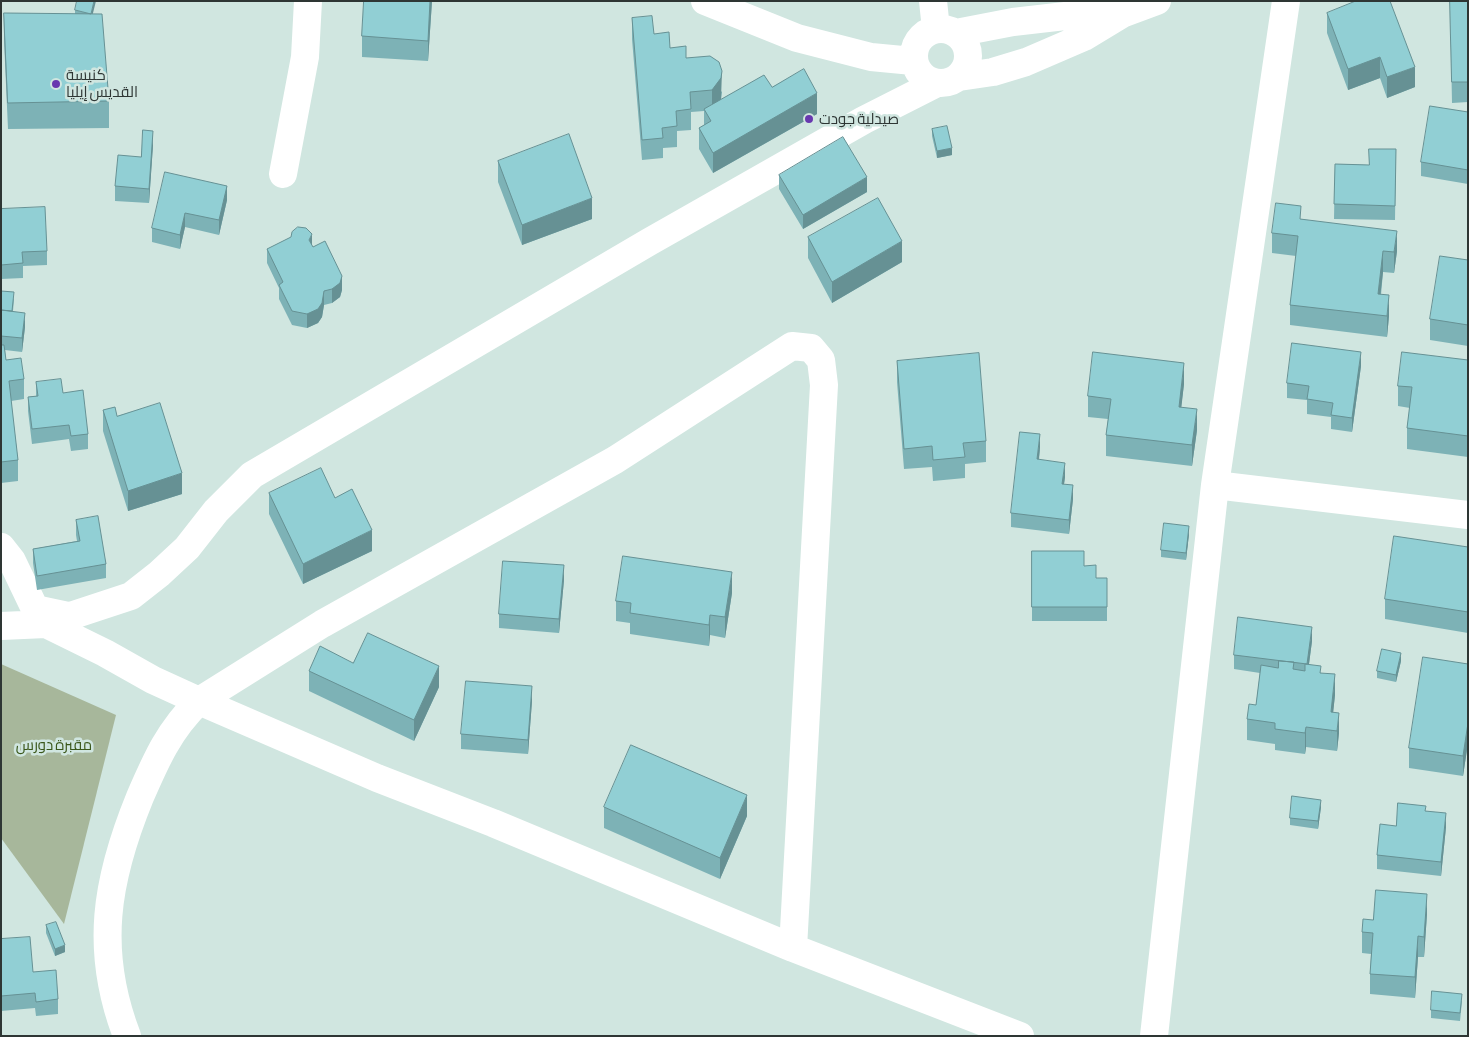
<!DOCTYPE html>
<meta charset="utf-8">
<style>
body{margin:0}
#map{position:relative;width:1469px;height:1037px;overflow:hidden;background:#d0e6e0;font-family:"Asap Condensed",sans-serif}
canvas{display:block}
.frame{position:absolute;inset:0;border:2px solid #2e3634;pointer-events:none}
</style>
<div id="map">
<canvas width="1469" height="1037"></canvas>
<div class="frame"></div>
</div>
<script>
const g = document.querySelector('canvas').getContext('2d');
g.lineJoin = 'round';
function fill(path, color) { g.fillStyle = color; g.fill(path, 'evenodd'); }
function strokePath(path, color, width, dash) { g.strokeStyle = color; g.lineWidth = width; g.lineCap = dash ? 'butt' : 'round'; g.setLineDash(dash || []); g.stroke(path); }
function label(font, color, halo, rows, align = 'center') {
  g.font = font + ' "Asap Condensed",Cairo,sans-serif'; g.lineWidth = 5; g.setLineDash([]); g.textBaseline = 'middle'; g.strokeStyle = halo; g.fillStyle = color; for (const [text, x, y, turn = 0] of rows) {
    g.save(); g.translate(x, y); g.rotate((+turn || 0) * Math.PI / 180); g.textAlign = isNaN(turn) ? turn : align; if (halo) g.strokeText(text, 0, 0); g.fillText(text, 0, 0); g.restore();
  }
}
fill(new Path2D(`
 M1,664L116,715L64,924L1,838Z`), '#a7b79b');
strokePath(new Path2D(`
 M705,1L797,38L871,57L913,61
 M933,1L936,29
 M914 56a27 27 0 1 1 54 0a27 27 0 1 1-54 0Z
 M956,33L1013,22L1074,15L1120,14
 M959,77L993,72L1026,62L1084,37L1122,14L1157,1
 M283,174L305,57L308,1
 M1215,485L1468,515
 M1,547L12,561L35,609L68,616
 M46,624L105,653L153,680L199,701L377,778L493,823L793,948L1020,1036
 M1,626L46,624L131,596L159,574L187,548L216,511L252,475L649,242L864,120L935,84
 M127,1036C94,950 106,880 140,797C156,760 169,730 199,701L322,624L615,460L792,346L811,348L821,360L824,385L793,948
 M1154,1036L1215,485L1286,1`), '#fff', 28);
fill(new Path2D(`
 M364,1H432L428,61L362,57V36Z
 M1450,1H1468V102L1452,103Z
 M75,10L92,14L109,101V128L8,129L4,40V13L75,14Z
 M1327,13L1415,87L1387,98L1380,78L1348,90L1327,33Z
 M632,18L654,34L670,48L686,58L722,92L721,100L772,87L817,114L713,173L699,149V128L704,125V111L691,112V130L677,131V147L663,148V158L642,160L632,39Z
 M1468,112V184L1421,176V162Z
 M932,129L952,155L937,158L932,136Z
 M153,145L149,203L115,201V186L141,157Z
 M1396,149L1395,220L1334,219L1335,164L1369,165Z
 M498,161L592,219L522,245L498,182Z
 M779,175L867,192L803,229L779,189Z
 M227,186V200L219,235L185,227L180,249L152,242V228Z
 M1,209L47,251V265L23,266V278L1,279Z
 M1301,219L1397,251L1394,273L1383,272L1381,295L1389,316L1387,337L1290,325V305L1296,256L1272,253V233Z
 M808,237L902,262L832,303L808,258Z
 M312,246L342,290L340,297L332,303L324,305L322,317L318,323L307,328L292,325L279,299V288L267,263V249Z
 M1468,260V346L1430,340V319Z
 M1,291L14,299L13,311L25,327L22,352L5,350L6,360L24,379V399L11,401L18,460V481L1,483Z
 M1468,360V457L1407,449V428L1410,408L1398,406V386Z
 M897,361L986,441V462L965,464V478L933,481L932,467L904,469L897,382Z
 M1361,366L1352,432L1331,429V417L1307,414V400L1287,398V383Z
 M36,382L63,393L88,434V449L71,451L69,439L32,444L28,411V397L36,396Z
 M1184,384L1181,407L1197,430L1192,466L1106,456V435L1108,419L1088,417V396Z
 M103,410L117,416L182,494L128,511L103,431Z
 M1040,448L1039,460L1065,477L1064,484L1073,499L1069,534L1011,527V513Z
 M269,493L335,498L372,551L303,584L269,514Z
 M76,520L106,564V578L37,590L33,563V549L77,541L76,535Z
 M1189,534L1186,560L1161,557V550Z
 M1468,547V633L1385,619V599Z
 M1032,551L1084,566L1096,578H1107V621H1032Z
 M564,580L559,633L499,628V614Z
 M732,593L725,638L710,635L709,646L630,634V623L616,621V601Z
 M1312,641L1309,664L1321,673L1335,695L1333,712L1339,733L1337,751L1306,747L1305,754L1275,750V744L1247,740V719L1256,705L1260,673L1234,669V655Z
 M1401,661L1396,682L1377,678V671Z
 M1468,664V743L1463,776L1409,768V748Z
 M309,671L439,687L414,741L309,691Z
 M532,701L528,754L461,749V734Z
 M604,807L747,816L720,879L604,828Z
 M1321,807L1318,829L1290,825V818Z
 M1426,811L1446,827L1441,876L1377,869V855L1396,826Z
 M1427,914L1424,957H1418L1415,998L1370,994V974L1371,954L1362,953V932L1373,920Z
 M46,925L65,952L55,956L46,933Z
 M1,939L33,972L58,999V1014L36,1016L35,1008L1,1011Z
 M1462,1001L1460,1021L1431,1018V1010Z`), '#7db2b6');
fill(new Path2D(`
 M94,1H96L91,21V14Z
 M430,1H432L428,61V41Z
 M1380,57V78L1348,90V69Z
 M1415,67V87L1387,98V77Z
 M722,71L721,99L712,110V90Z
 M817,93V114L713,173V153Z
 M153,131V145L149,203V189Z
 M952,148V155L937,158V151Z
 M867,177V192L803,229V215Z
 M227,186V200L219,235V220Z
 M592,198V219L522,245V225Z
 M185,213V227L180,249V235Z
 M1397,231V251L1394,273V252Z
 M312,234V248L309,240Z
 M902,241V262L832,303V282Z
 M1383,251V272L1378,315V294Z
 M342,276V290L340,297L332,303V289Z
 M324,291V305L322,317L318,323L307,328V314Z
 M1389,295V316L1387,337V316Z
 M25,313V327L22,352V338Z
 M1361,352V366L1352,432V418Z
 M1184,363V384L1179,428V407Z
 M1197,409V430L1192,466V445Z
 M1040,434V448L1037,474V459Z
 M1065,463V477L1062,498V484Z
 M182,473V494L128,511V491Z
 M1073,485V499L1069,534V520Z
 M1189,526V534L1186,560V553Z
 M372,530V551L303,584V564Z
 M564,565V580L559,633V619Z
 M732,572V593L725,638V617Z
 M710,615V635L709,646V625Z
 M1312,627V641L1307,679V665Z
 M1401,653V661L1396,682V675Z
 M439,666V687L414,741V720Z
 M1335,674V695L1331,733V712Z
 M532,686V701L528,754V740Z
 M1339,713V733L1337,751V731Z
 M1468,723V743L1463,776V756Z
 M1306,727V747L1305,754V733Z
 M747,795V816L720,879V858Z
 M1321,800V807L1318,829V821Z
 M1446,813V827L1441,876V862Z
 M1427,894V914L1424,957V937Z
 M1418,936V957L1415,998V977Z
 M65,945V952L55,956V949Z`), '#669194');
const building = new Path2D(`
 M77,1H94L91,14L75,10Z
 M364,1H430L428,41L362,36Z
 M1356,1H1390L1415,67L1387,77L1380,57L1348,69L1327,13Z
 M1450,1H1468V82H1452Z
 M4,13L102,14L109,101L8,103Z
 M652,16L654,34L669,32L670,48L686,46V58L710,56L719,62L722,71L721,78L712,90L690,92L691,109L676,111L677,126L662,128L663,138L642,140L632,18Z
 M804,69L817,93L713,153L699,128L711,121L704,109L764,75L772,87Z
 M1430,106L1468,112V170L1421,162Z
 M947,126L952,148L937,151L932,129Z
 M143,130L153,131L149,189L115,186L118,155L141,157Z
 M569,134L592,198L522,225L498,161Z
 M843,137L867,177L803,215L779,175Z
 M1369,149H1396L1395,206L1334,204L1335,164L1369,165Z
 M165,172L227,186L219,220L185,213L180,235L152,228Z
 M878,198L902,241L832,282L808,237Z
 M1276,203L1301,206L1300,219L1397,231L1394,252L1383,251L1378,294L1389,295L1387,316L1290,305L1298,236L1272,233Z
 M45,207L47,251L22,252L23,263L1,265V209Z
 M298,227L306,228L312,234L309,240L313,247L325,241L342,276L340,283L332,289L324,291L322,303L318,309L307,314L292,311L279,285L283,282L267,249L291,237L292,232Z
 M1440,256L1468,260V325L1430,319Z
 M1,291L14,292L12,311L1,310Z
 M1,310L25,313L22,338L1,336Z
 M1292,343L1361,352L1352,418L1331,415L1333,403L1307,399L1309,386L1287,383Z
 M1,345H4L6,360L21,358L24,379L9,381L18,460L1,462Z
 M1093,352L1184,363L1179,407L1197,409L1192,445L1106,435L1111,399L1088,396Z
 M1402,352L1468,360V436L1407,428L1412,387L1398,386Z
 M979,353L986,441L963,443L965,457L933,460L932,446L904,449L897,361Z
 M61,379L63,393L83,390L88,434L71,436L69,425L32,429L28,397L38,396L36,382Z
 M160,403L182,473L128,491L103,410L115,407L117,416Z
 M1020,432L1040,434L1037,459L1065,463L1062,484L1073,485L1069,520L1011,513Z
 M321,468L335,498L352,489L372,530L303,564L269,493Z
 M98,516L106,564L37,576L33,549L80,541L76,520Z
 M1164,523L1189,526L1186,553L1161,550Z
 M1394,536L1468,547V612L1385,599Z
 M1032,551H1084V566L1096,565V578H1107V607H1032Z
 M623,556L732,572L725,617L710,615L709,625L630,613L631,603L616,601Z
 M503,561L564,565L559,619L499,614Z
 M1238,617L1312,627L1307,664L1234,655Z
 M368,633L439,666L414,720L309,671L320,646L353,663Z
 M1382,649L1401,653L1396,675L1377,671Z
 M1423,657L1468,664V723L1463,756L1409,748Z
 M1279,661L1294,662L1293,669L1305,671V664L1321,666L1320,673L1335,674L1331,712L1339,713L1337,731L1306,727L1305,733L1275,729V723L1247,719L1249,704L1256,705L1261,665L1278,668Z
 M466,681L532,686L528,740L461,734Z
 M631,745L747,795L720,858L604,807Z
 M1292,796L1321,800L1318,821L1290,818Z
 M1398,803L1426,806L1425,811L1446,813L1441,862L1377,855L1380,824L1396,826Z
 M1376,890L1427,894L1424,937L1418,936L1415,977L1370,974L1373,933L1362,932L1363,919L1373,920Z
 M56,922L65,945L55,949L46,925Z
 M30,937L33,972L56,970L58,999L36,1002L35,993L1,996V939Z
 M1432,991L1462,994L1460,1013L1431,1010Z`);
fill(building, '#91cfd4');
strokePath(building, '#669194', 1);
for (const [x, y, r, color] of [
 [56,84,5,"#6838af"],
 [809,119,5,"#6838af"]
]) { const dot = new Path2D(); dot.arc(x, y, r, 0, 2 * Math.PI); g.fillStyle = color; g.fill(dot); strokePath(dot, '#d0e6e0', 2); }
label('15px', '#2e3634', '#d0e6e0', [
 ["كنيسة",66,75],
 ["القديس إيليا",66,92],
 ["صيدلية جودت",819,119]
], 'left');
label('15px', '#3a571a', '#d0e6e0', [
 ["مقبرة دورس",54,745]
]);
</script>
